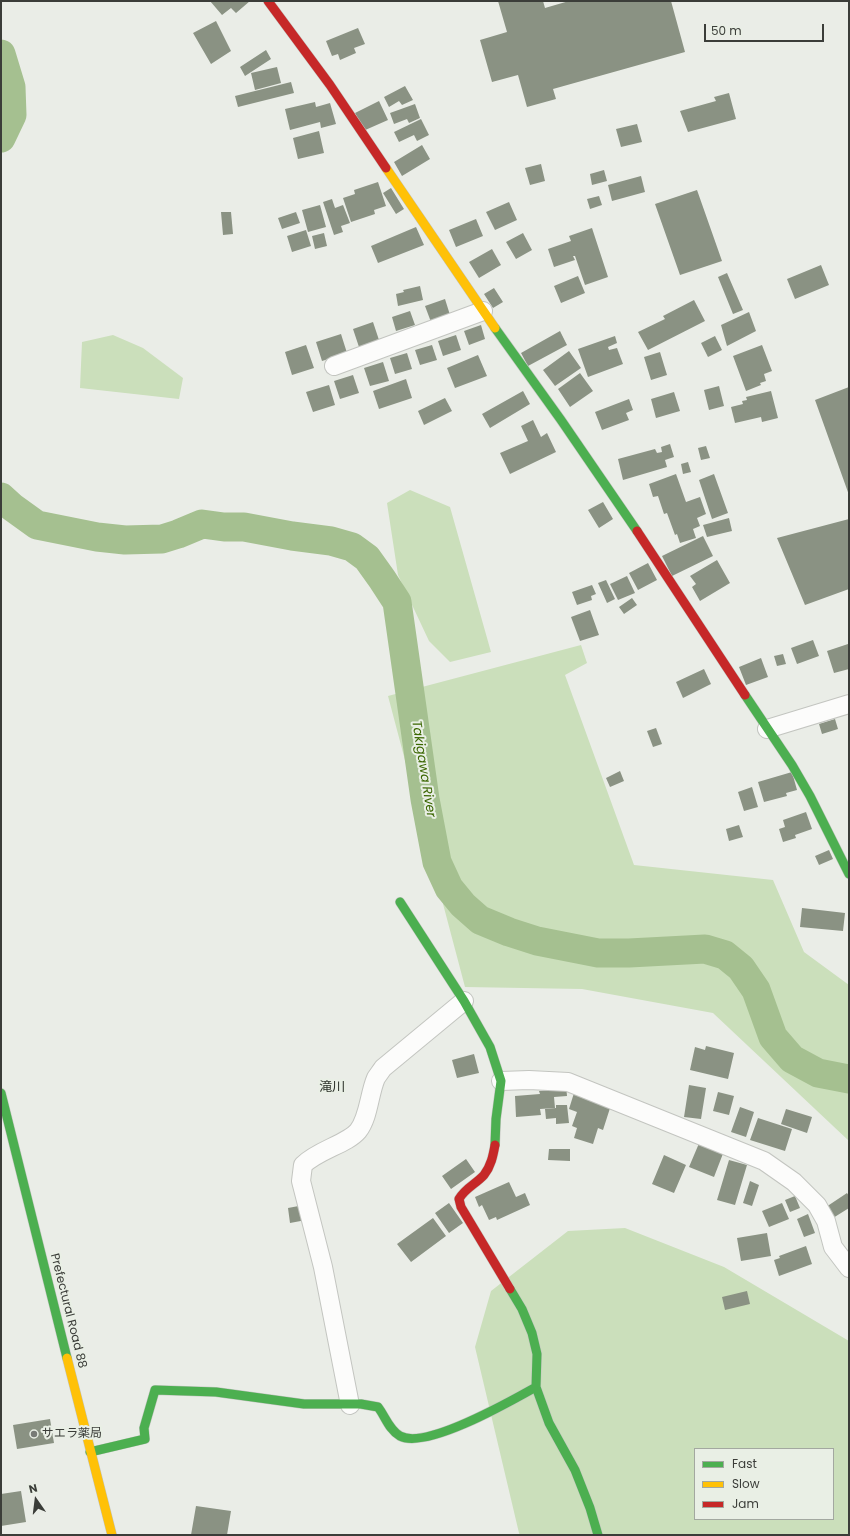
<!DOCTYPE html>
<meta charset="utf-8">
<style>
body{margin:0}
#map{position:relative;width:850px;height:1536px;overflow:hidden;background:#eaede7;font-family:Poppins,sans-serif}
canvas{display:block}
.frame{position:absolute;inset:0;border:2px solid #3b3d39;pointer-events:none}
.legend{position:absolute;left:694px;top:1448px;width:140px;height:72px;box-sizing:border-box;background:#e9efe5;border:1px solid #a3a8a0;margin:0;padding:5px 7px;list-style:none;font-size:12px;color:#3b3d39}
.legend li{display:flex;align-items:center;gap:8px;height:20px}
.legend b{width:20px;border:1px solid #a3a8a0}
.north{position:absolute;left:16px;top:1480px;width:40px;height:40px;-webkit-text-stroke:3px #e9efe5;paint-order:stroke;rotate:346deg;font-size:11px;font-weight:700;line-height:16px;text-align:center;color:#3b3d39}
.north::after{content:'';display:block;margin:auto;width:14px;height:18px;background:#3b3d39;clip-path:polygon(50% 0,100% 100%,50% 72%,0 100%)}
.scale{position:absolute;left:704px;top:24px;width:120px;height:18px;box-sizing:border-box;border:2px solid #3b3d39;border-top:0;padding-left:5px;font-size:12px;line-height:14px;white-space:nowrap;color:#3b3d39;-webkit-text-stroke:3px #e9efe5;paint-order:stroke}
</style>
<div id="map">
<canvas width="850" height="1536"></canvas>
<div class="frame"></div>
<ul class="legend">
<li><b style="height:5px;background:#4caf50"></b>Fast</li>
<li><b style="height:5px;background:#ffc107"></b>Slow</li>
<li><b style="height:5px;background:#c62828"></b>Jam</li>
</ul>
<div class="north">N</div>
<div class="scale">50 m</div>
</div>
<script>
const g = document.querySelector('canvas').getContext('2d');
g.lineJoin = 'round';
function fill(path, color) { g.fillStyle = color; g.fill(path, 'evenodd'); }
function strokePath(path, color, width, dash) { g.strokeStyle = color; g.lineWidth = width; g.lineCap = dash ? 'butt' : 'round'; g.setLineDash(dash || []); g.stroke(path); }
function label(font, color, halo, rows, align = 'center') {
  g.font = font + ' Poppins,"Noto Sans JP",sans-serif'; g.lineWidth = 4; g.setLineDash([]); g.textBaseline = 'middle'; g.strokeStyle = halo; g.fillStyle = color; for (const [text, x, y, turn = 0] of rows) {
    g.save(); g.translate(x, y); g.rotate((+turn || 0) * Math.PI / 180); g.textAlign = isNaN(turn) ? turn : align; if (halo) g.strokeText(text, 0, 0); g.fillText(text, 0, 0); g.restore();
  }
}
fill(new Path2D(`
 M113,335L143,348L183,378L179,399L80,388L82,342Z
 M410,490L450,507L491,652L450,662L429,641L398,575L387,503Z
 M581,645L587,663L565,675L634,865L773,880L804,952L849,985V1141L713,1013L582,989L465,987L388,696Z
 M625,1228L724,1267L849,1341V1535H520L519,1533L475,1347L491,1291L568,1231ZM695,1449H833V1519H695Z`), '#cbdfbb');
strokePath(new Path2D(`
 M1,54L11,87L12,115L1,138
 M1,497L12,507L37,525L97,537L125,540L162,539L178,534L202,524L224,527H244L292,536L331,541L352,547L367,558L382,579L397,602L425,799L437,862L449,888L463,905L480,920L509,932L537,941L598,953H629L705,949L725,955L741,968L756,990L773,1037L792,1059L818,1073L849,1079`), '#a5c090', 29);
fill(new Path2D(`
 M210,1H250L236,13L231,8L222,15Z
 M498,1H543L545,8L569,1H671L685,52L553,89L556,99L527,107L518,75L492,82L480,40L507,32Z
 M216,21L231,51L211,64L193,33Z
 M358,28L365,44L354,48L356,53L340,60L338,54L332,56L326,41Z
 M266,50L271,59L245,76L240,67Z
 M277,67L281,83L255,90L251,73Z
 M291,82L294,93L238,107L235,96Z
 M405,86L413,100L402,105L399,101L389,107L384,97Z
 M729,93L736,119L688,132L680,111L716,101L714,97Z
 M379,101L388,120L363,131L355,113Z
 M315,102L316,107L330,103L336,124L321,128L320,122L290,130L285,109Z
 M415,104L420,118L409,123L407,119L394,124L390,113Z
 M421,119L429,135L417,141L414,135L399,142L394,132Z
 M637,124L642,142L621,147L616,129Z
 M319,131L324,153L298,159L293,138Z
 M422,145L430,159L402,176L394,162Z
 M541,164L545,181L530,185L525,168Z
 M604,170L607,181L592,185L590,174Z
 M641,176L645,192L612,201L608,185Z
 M378,182L386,206L374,210L375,214L351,222L343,198L355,194L354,190Z
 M391,188L404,209L396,214L383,193Z
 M697,190L722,261L680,275L655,204Z
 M599,196L602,205L590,209L587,199Z
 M332,199L335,208L343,205L350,223L341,226L343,232L334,235L323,202Z
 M509,202L517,220L495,230L486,212Z
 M320,205L326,227L308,232L302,210Z
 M221,212H231L233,234L223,235Z
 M296,212L300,223L282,229L278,218Z
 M476,219L483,236L456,247L449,230Z
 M416,227L424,245L378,263L371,246Z
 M592,228L608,277L585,285L575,256H573L575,260L554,267L548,249L571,241L569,236Z
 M306,230L311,246L292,252L287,236Z
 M324,233L327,246L315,249L312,236Z
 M523,233L532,250L516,259L506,242Z
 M492,249L501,265L479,278L469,262Z
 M821,265L829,285L795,299L787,279Z
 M727,273L743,310L733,314L718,277Z
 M578,276L585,293L561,303L554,286Z
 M420,286L423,300L398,306L396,294L404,292L403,290Z
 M494,288L503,302L493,308L484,294Z
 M445,299L450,315L431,322L425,306Z
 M694,300L705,321L648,350L638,332L665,319L663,316Z
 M410,311L415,325L396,331L392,317Z
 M749,312L756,331L727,346L721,325Z
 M373,322L380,343L360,350L353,329Z
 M481,325L485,339L469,345L464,331Z
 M560,331L567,345L528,366L521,353Z
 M341,334L347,353L322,361L316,342Z
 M456,335L461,350L443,356L438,341Z
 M615,336L617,343L608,347L609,350L617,348L623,364L588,377L578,349Z
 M715,336L722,350L708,357L701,343Z
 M306,345L314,368L292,375L285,352Z
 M432,345L437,360L420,365L415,350Z
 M762,345L772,371L764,374L766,381L760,383L761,385L746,391L733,356Z
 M569,351L581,368L555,386L543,370Z
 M660,352L667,375L651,380L644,357Z
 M407,353L412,369L395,374L390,358Z
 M478,355L487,376L455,388L447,368Z
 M383,362L389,381L370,386L364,368Z
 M580,373L593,391L570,407L558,389Z
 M353,375L359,393L340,399L334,381Z
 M406,379L412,398L379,409L373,391Z
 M329,385L335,405L313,412L306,392Z
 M719,386L724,406L709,410L704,390Z
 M849,387V495L815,400Z
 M523,391L530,404L490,428L482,414Z
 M771,391L778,418L762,422L761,417L735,423L731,407L743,404L742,401L747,400L746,397Z
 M674,392L680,411L656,418L651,399Z
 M445,398L452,411L424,425L418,411Z
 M629,399L633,410L626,413L629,420L602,430L595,412Z
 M533,420L541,437L547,433L556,452L510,474L500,453L528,441L521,426Z
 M670,444L674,457L665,460L667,467L623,480L618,459L655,449L657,453L662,452L661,447Z
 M706,446L710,458L701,460L698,448Z
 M688,462L691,472L683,474L681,464Z
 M676,474L686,502L700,497L706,514L697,518L700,526L693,529L696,538L680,543L677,534L675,535L667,513L664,514L658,496L653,497L649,484Z
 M714,474L728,513L712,519L699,480Z
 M603,502L613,519L599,528L588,510Z
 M729,518L732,531L707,537L703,525Z
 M849,519V589L805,605L777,538Z
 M703,536L713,556L672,576L662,556Z
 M717,560L730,583L700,601L692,587L696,584L690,576Z
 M648,563L657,580L638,590L629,573Z
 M627,576L635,593L618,600L610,584Z
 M606,580L615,599L607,603L598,583Z
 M592,585L596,594L591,596L592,600L577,605L572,592Z
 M632,598L637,605L624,614L619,607Z
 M590,610L599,635L580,641L571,617Z
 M813,640L819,656L797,664L791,648Z
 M848,644L849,669L834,673L827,651Z
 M783,654L786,664L777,666L774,656Z
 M761,658L768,677L746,685L739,667Z
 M704,669L711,684L683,698L676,682Z
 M835,719L838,729L822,734L819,724Z
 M656,728L662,744L653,747L647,731Z
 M620,771L624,781L610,787L606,778Z
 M792,772L797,790L786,793L787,796L764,802L758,782Z
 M752,787L758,807L744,811L738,792Z
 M806,812L812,829L795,835L796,838L783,842L779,829L785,827L783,820Z
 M739,825L743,837L729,841L726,829Z
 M829,850L833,859L819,865L815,856Z
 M802,908L845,913L843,931L800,927Z
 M706,1046L734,1053L728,1079L690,1070L695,1047L705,1050Z
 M474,1054L479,1073L457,1078L452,1060Z
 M566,1084L567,1096L554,1097L555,1108L540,1109L541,1115L516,1117L515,1096L540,1094L539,1091L554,1090Z
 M689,1085L706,1088L701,1119L684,1117Z
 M718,1092L734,1096L729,1115L713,1111Z
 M574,1093L611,1105L603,1130L598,1128L593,1144L574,1138L577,1128L572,1126L577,1112L569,1109Z
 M556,1105H567L569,1123L556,1124V1118L546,1119L545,1109L556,1108Z
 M740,1107L754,1112L746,1137L731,1132Z
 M786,1109L812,1117L807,1133L781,1124Z
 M758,1118L792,1129L785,1151L750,1140Z
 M700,1141L724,1151L714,1177L689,1167Z
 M549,1149H570V1161L548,1160Z
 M664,1155L686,1165L674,1193L652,1184Z
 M466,1159L475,1172L451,1189L442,1176Z
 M729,1160L747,1165L735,1205L717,1200Z
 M750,1181L759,1185L752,1206L743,1203Z
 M509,1182L516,1197L525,1193L530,1205L497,1220L496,1217L489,1220L482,1205L479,1207L475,1197Z
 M847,1193L849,1196V1208L833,1218L826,1207Z
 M795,1196L800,1208L790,1212L785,1200Z
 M449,1203L463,1223L449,1233L435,1213Z
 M782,1203L789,1219L769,1227L762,1211Z
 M304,1205L306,1220L290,1223L288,1208Z
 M808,1214L815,1233L804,1237L797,1219Z
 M433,1218L446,1236L411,1262L397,1244Z
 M767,1233L771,1256L741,1261L737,1238Z
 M806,1246L812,1264L779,1276L774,1260L780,1258L779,1256Z
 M747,1291L750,1304L725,1310L722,1297Z
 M50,1419L54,1443L17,1449L13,1425Z
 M21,1491L26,1522L1,1526V1494Z
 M196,1506L231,1511L227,1535H191Z`), '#8a9283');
const street = new Path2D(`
 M334,366L483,311
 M767,729L849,704
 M501,1081L529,1080L568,1082L764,1161L794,1182L817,1205L826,1221L833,1247L849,1268
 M350,1405L323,1267L301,1181L303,1165C318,1150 347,1144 358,1131C369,1117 369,1094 376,1078C378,1075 381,1071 383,1068L464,1001`);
const fast = new Path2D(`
 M495,328L561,420L637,531
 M745,695L792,765L810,796L849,874
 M400,902L464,1001L490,1047L501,1081L496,1119L495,1145
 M1,1093L67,1358
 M510,1289L522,1309L532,1333L537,1354L536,1387L549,1423L575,1470L590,1508L598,1535
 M90,1452L145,1439L144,1428L155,1390L216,1392L304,1404H361L378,1407C385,1416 389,1430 400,1436C426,1450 511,1401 536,1387`);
const slow = new Path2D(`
 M386,168L495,328
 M67,1358L112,1535`);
const jam = new Path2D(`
 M268,1L330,85L386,168
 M637,531L745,695
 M495,1145C493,1156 491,1166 484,1175C476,1184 465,1188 459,1199L461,1207L510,1289`);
strokePath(street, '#c3c5c0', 20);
strokePath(fast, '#c3c5c0', 10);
strokePath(slow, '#c3c5c0', 10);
strokePath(jam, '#c3c5c0', 10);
strokePath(street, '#fcfcfb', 18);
strokePath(fast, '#4caf50', 9);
strokePath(slow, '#ffc107', 9);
strokePath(jam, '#c62828', 9);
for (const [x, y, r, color] of [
 [34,1434,4,"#787b76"]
]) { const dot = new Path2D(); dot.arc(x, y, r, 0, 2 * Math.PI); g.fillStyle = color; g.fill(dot); strokePath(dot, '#e9efe5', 1.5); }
label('12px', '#3b3d39', '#e9efe5', [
 ["Prefectural Road 88",68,1311,76]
]);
label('12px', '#3b3d39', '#e9efe5', [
 ["サエラ薬局",42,1434]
], 'left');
label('italic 13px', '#3a6600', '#e9efe5', [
 ["Takigawa River",423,769,81]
]);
label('13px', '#2b3028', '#e9efe5', [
 ["滝川",332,1088]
]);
</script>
